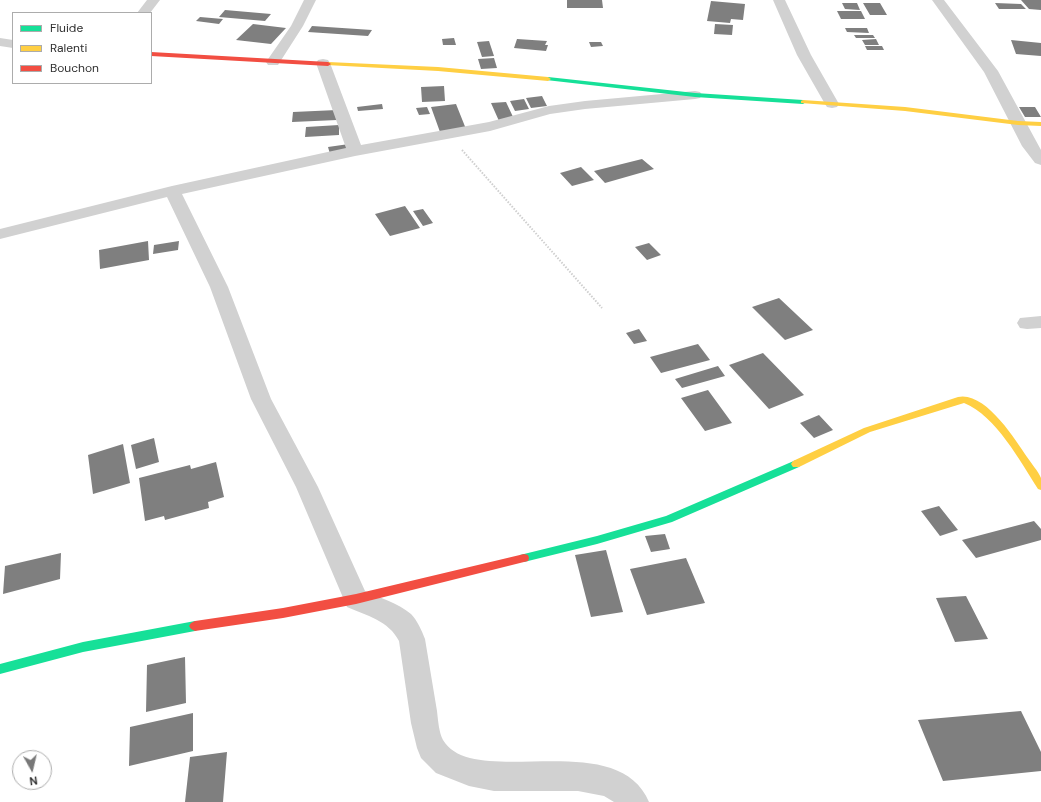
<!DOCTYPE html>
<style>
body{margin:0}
#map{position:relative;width:1041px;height:802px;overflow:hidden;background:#fff;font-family:"DM Sans",sans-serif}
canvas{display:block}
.legend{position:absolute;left:12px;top:12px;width:140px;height:72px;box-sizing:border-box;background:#fff;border:1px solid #acacac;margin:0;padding:5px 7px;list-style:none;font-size:12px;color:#2f2f2f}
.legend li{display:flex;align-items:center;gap:8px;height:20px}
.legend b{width:20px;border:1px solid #acacac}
.north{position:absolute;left:12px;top:750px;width:40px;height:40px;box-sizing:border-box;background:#fff;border:1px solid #acacac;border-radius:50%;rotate:172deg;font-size:11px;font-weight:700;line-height:16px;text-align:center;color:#2f2f2f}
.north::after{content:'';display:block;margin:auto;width:14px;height:18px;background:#787878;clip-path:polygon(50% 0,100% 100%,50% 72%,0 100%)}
</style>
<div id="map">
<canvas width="1041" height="802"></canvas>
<ul class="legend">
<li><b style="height:5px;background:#16e098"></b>Fluide</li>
<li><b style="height:5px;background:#ffcf43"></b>Ralenti</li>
<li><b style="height:5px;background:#f24e42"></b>Bouchon</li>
</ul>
<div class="north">N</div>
</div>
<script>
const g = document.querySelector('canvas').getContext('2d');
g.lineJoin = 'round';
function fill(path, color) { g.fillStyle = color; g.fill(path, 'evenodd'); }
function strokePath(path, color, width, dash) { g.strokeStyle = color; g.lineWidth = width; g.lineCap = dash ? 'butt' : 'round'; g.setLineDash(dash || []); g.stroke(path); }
fill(new Path2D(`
 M567,0H602L603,8H567Z
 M1021,0H1041V10L1029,9Z
 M711,1L745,4L743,20L731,19L730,23L707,21Z
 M842,3H857L860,10L845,9Z
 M863,3H880L887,15H870Z
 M995,3L1021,4L1026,9H999Z
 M225,10L271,14L265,21L219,17Z
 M837,11H861L865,19H841Z
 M200,17L223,19L219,24L196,21Z
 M253,24L286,28L271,44L236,40Z
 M715,24L733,25L732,35L714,34Z
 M312,26L372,30L368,36L308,32Z
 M845,28H867L869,33L847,32Z
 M854,35H873L875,38H856Z
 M454,38L456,45H443L442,39Z
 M517,39L547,41L545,45H548L546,51L514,48Z
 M876,39L879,45H865L862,40Z
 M1011,40L1041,43V56L1016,54Z
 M489,41L494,56L482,57L477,42Z
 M589,42H601L603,46L591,47Z
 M865,46H882L884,50H867Z
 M494,58L497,68L481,69L478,59Z
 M444,86L445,101L422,102L421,87Z
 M542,96L547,106L531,108L526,98Z
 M524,99L529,109L515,111L510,101Z
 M506,102L514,119L499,121L491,103Z
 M382,104L383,109L358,111L357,107Z
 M456,104L466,129L440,132L431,107Z
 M427,107L430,114L419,115L416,108Z
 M1019,107H1035L1041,117H1025Z
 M337,110V120L292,122L293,112Z
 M339,125V135L305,137L306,127Z
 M349,144L351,151L330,154L328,147Z
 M642,159L654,169L605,183L594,171Z
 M581,167L594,180L572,186L560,173Z
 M405,206L420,228L390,236L375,214Z
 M423,209L433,223L423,226L413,211Z
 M148,241L149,260L100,269L99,250Z
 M179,241L178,250L153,254L154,245Z
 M649,243L661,255L647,260L635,247Z
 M779,298L813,330L785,340L752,307Z
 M639,329L647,341L634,344L626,333Z
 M698,344L710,360L661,373L650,357Z
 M763,353L804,395L769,409L729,365Z
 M718,366L725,376L682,388L675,379Z
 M708,390L732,423L705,431L681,398Z
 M819,415L833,430L814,438L800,423Z
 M154,438L159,462L136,469L131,445Z
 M123,444L130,483L93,494L88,455Z
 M216,462L224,497L208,502L209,508L165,520L164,516L145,521L139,478L190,465L191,469Z
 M939,506L958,530L940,536L921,511Z
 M1034,521L1041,529V540L976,558L962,540Z
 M665,534L670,549L651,552L645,536Z
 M606,550L623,612L591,617L575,555Z
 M61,553L60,579L3,594L5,566Z
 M686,558L705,603L647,615L630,569Z
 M966,596L988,639L955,642L936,598Z
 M185,657L186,703L146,712L147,665Z
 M1021,711L1041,752V771L943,781L918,720Z
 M193,713V751L129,766L130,727Z
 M227,752L223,802H185L190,757Z`), '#7f7f7f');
strokePath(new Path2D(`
 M462,150L602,308`), '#cfcfcf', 2, [1.5, 1.5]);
fill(new Path2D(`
 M147,0H160L150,13H137Z
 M304,0H316L303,26L278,65H268L266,62L291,26Z
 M773,0H785L811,55L839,104L837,107L832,108L827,107L825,104L797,55Z
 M932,0H944L998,71L1041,150V165L1035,163L1022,146L984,72Z
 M0,38L13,40V48L0,46Z
 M323,59L328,60L330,63L361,145L489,122L549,106L585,101L695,91L700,92L702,95L700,98L695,99L585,109L550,114L490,131L355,156L182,194L228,287L271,399L318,487L365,591C380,598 398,603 411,614C417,620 422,631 425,639C429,663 433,687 437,711C438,720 439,733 443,740C473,791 617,725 649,802H614L604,796L578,791H494L469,786L436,773L421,758L417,748L411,723L399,641C389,621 366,615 347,607L296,487L251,399L210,287L167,197L0,239V229L172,186L346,148L316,63L318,60Z
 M1041,316V328L1027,329L1020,328L1017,323L1020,318Z`), '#d1d1d1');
fill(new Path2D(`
 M548,77L695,93L803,100L806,102L803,104L695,97L546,80L545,79Z
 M796,460L799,461L801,464L799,467L672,522L597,544L524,562L520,561L519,558L520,555L524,554L597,536L666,516Z
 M195,621L199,623L201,626L199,629L195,631L83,652L0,674V664L83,642Z`), '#16e098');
fill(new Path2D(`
 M328,62L438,67L548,77L551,79L548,81L438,71L326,65V63Z
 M803,100L905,107L1018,121L1041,122V126L1018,125L905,111L801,103V101Z
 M958,397C985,391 1015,439 1027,457C1031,463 1038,471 1041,478C1041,481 1041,486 1041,490L1038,489C1020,461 996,416 964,403L870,432L799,467H793L791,464L793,461L864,428Z`), '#ffcf43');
fill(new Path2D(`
 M151,52L328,62L331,64L328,66L151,56Z
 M524,554L528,555L529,558L528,561L356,604L283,618L195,631L191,629L189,626L191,623L195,621L283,608L356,594Z`), '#f24e42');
</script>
